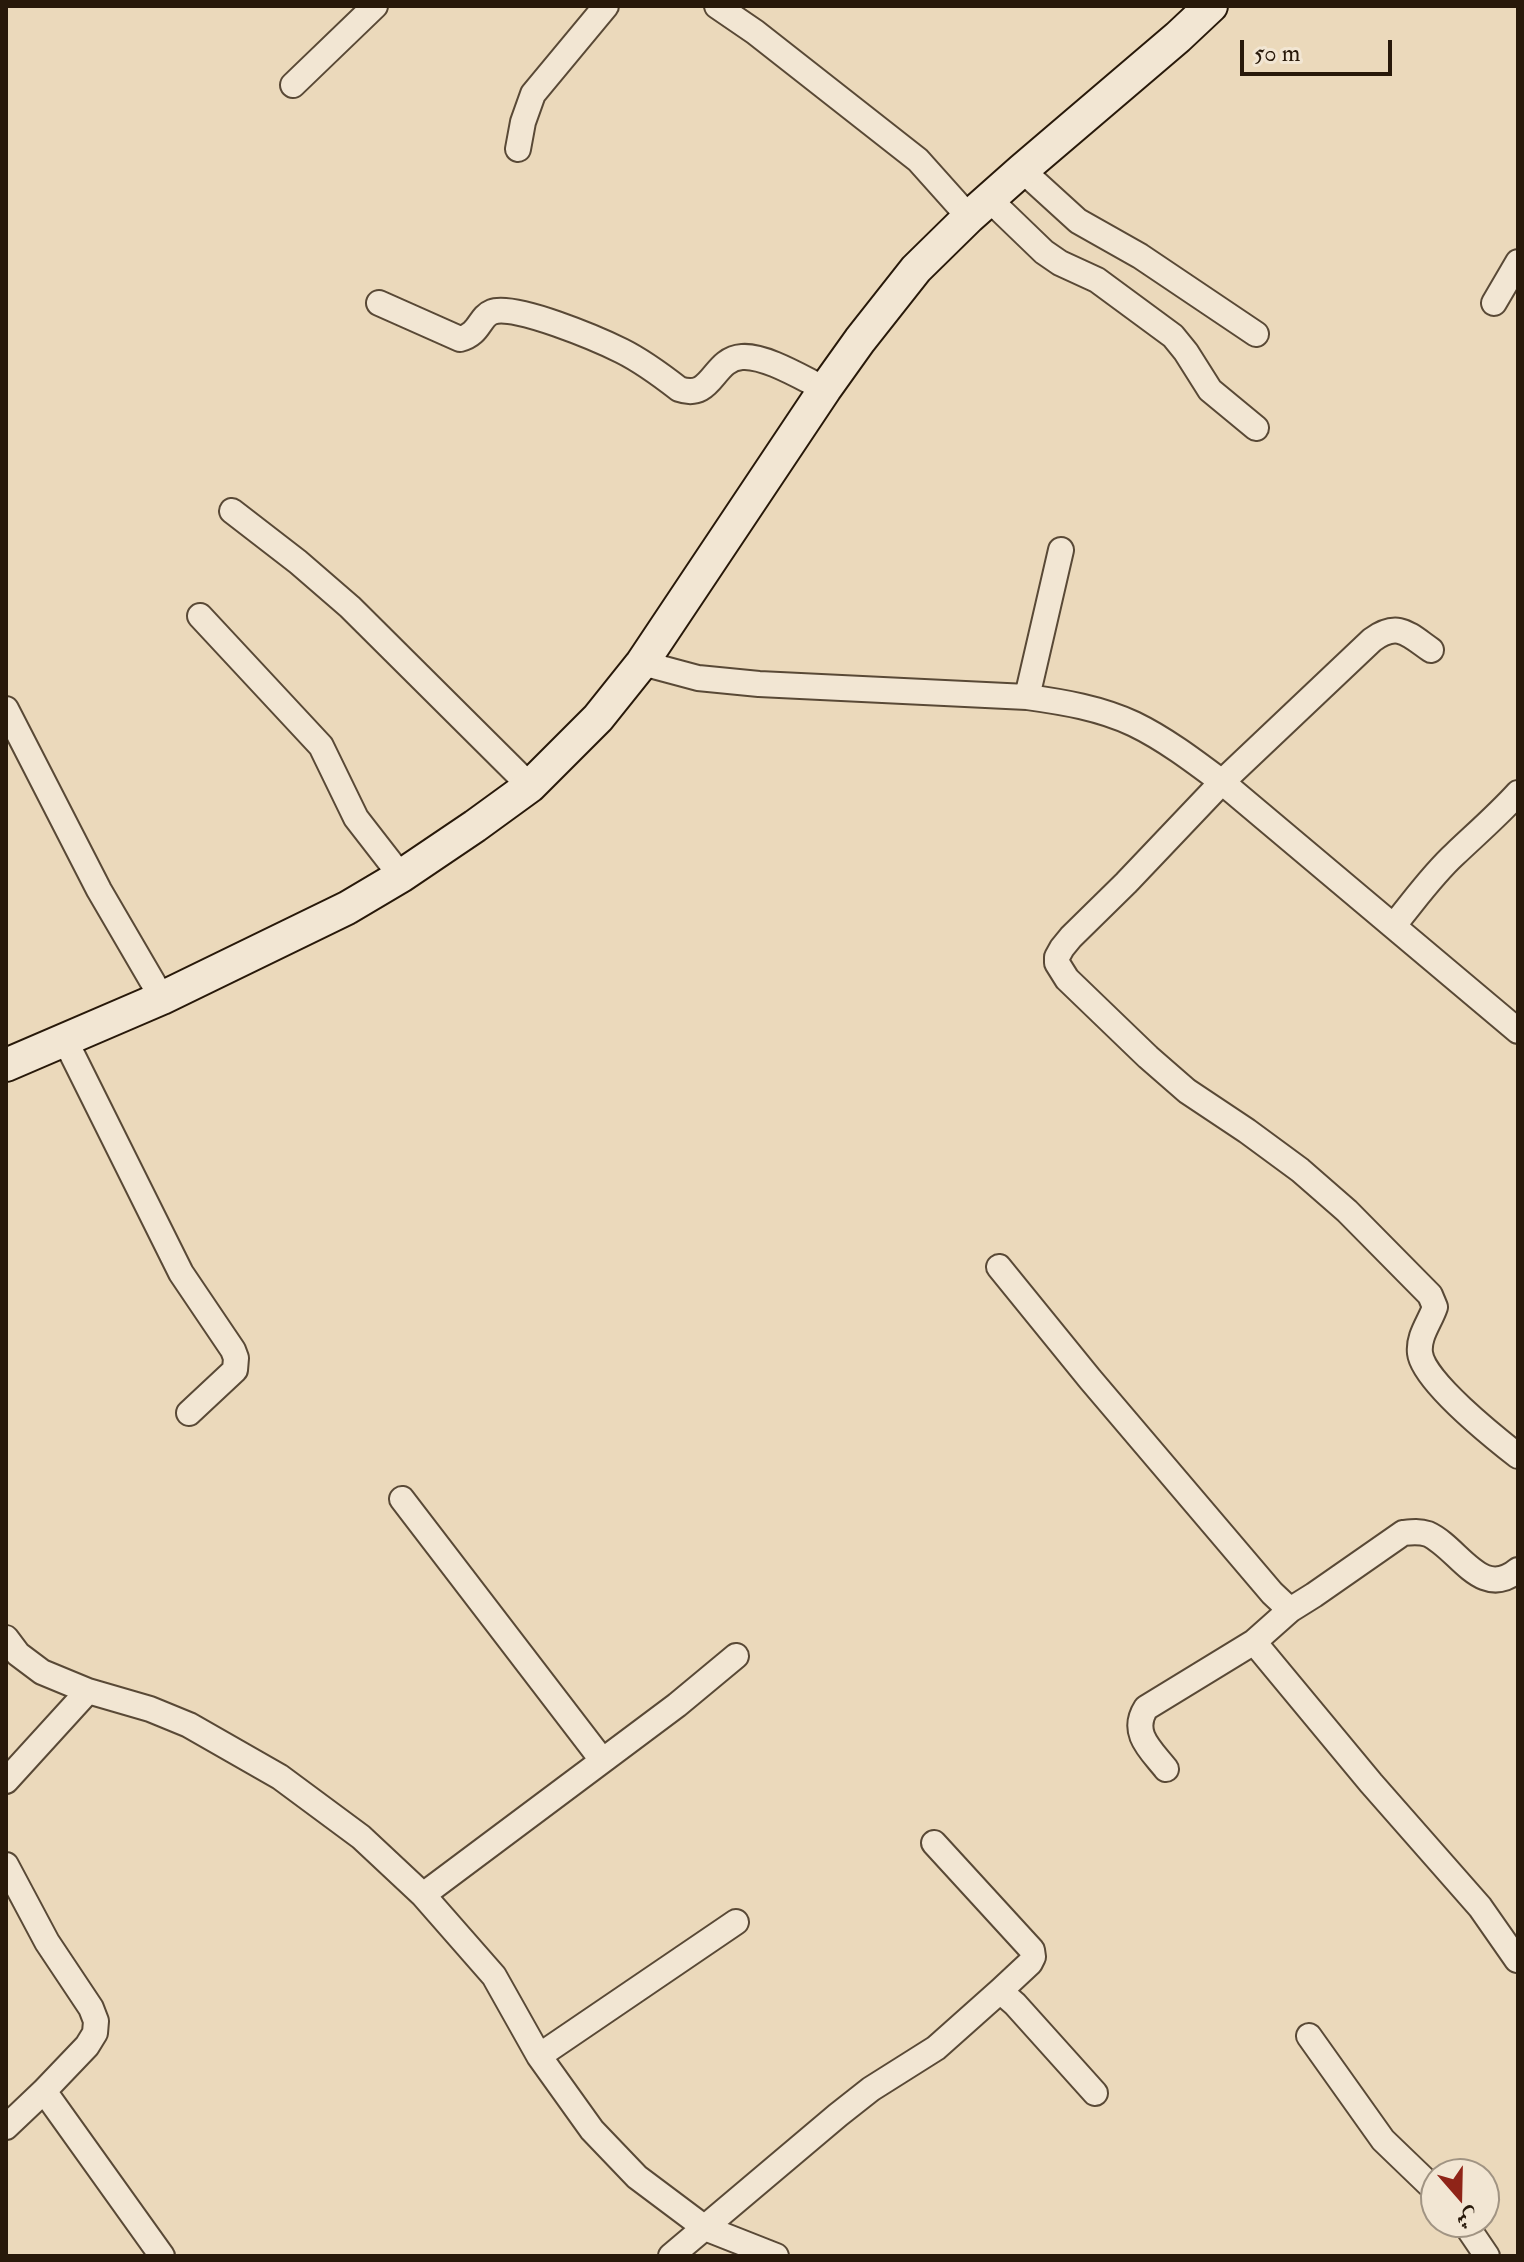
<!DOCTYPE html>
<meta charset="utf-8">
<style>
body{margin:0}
#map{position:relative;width:1524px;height:2262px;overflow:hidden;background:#ebd9bb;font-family:"IM FELL Double Pica",Amiri,serif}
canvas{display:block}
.frame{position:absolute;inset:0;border:8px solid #28190a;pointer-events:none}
.north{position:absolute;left:1420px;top:2158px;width:80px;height:80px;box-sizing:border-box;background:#f2e6d3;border:2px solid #a19483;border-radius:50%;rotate:160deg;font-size:22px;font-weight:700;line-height:32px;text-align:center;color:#28190a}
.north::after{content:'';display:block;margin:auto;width:28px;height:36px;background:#8f2418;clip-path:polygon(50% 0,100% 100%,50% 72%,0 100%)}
.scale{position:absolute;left:1240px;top:40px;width:152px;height:36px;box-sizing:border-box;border:4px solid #28190a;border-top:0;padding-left:10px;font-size:24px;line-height:28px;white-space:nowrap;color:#28190a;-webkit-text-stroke:6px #f2e6d3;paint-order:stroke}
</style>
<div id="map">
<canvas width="1524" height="2262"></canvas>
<div class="frame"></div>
<div class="north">ش</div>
<div class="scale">50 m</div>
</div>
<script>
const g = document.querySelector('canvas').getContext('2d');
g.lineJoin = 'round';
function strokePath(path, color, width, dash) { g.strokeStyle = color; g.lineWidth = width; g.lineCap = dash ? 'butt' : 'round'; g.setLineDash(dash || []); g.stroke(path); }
const street = new Path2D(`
 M717,6L755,32L918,160L969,217
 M293,85L375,6
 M518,149L523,122L533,94L606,6
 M1022,170L1078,221L1140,256L1256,334
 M989,199L1044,252L1060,263L1097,280L1173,336L1186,352L1210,390L1256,428
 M379,303L460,339C480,334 479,317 492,312C514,303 600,340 622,351C642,361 661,375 679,389C713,401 712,359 742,357C765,355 804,379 825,389
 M1494,303L1518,262
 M232,511L298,562L350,607L530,786
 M200,616L321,746L356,818L401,876
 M1431,650C1408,634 1398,621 1372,640L1222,782L1126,883L1071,937L1062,948L1057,957V963L1067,979L1148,1057L1187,1091L1247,1131L1300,1170L1347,1211L1430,1295L1435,1307C1430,1322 1418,1336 1420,1353C1423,1381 1495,1438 1518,1456
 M642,663L698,678L759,684L1027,697C1063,702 1100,708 1134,724C1165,739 1194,761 1222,782L1518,1031
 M1027,697L1061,550
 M6,709L99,890L162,998
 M1394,925C1414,901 1432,875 1455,854C1476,834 1498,815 1518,793
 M65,1040L181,1273L233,1350L236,1358L235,1370L189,1413
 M999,1267L1090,1379L1272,1593L1290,1610L1314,1595L1403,1533C1412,1532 1419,1531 1428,1534C1459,1548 1481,1601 1518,1570
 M402,1499L602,1760
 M1290,1610L1254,1642L1371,1783L1480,1907L1517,1960
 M6,1638L18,1654L42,1672L88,1691L150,1709L189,1725L280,1777L361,1837L423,1895L494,1976L539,2056L592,2130L637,2177L705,2228L776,2256
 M1166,1769C1151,1750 1130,1733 1146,1708L1254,1642
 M6,1781L88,1691
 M934,1843L1032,1950L1033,1957L1030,1963L1000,1991
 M6,1865L47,1942L91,2008L96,2021L95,2033L87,2046L44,2091L162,2256
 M423,1895L677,1705L736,1656
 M1309,2036L1383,2140L1436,2191
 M539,2056L736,1922
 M6,2127L44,2091
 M1464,2222L1487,2256
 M671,2256L838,2115L871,2089L936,2048L1000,1991L1015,2004L1095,2093`);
const secondary = new Path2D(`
 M6,1065L162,998L347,908L401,876L475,826L530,786L598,718L642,663L825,389L860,340L916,269L969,217L1022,170L1178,37L1211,6`);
strokePath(street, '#594936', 28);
strokePath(secondary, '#28190a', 36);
strokePath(street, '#f2e6d3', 24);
strokePath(secondary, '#f2e6d3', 32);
</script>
